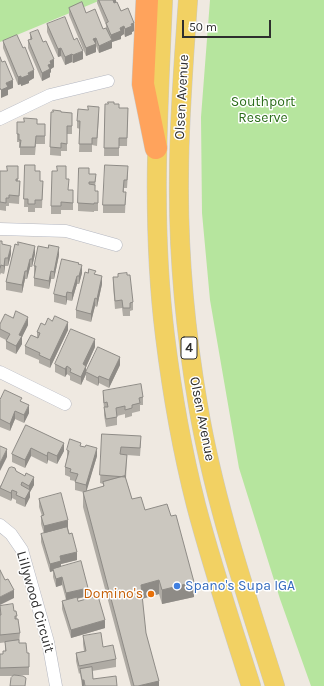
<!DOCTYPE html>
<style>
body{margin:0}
#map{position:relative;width:324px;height:686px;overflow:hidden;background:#efe9e1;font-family:Karla,sans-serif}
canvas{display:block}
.scale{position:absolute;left:182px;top:20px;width:89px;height:18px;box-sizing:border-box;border:2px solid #2e2e2e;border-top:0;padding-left:5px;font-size:12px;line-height:14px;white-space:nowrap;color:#2e2e2e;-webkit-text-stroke:3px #fff;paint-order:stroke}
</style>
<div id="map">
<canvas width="324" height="686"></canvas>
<div class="scale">50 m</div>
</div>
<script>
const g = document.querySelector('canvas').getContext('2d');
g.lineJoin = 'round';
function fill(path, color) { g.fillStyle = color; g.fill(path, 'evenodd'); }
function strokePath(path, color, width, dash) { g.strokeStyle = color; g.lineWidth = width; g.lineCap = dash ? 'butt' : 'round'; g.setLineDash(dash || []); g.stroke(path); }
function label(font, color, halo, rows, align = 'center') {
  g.font = font + ' Karla,sans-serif'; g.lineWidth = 3; g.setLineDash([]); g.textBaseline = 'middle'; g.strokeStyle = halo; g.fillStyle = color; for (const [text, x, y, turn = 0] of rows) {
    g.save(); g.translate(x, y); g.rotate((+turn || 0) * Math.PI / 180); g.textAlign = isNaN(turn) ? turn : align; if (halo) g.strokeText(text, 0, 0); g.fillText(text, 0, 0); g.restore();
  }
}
fill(new Path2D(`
 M0,0H101L0,42Z
 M210,0H324V686H311L280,599L239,468L210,300L202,213L201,117Z`), '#b6e59e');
const street = new Path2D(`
 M0,119L50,95L108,81
 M0,229L66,231L116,245
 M0,372L65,404
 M0,525L11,534L22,550L48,642L56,686`);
const primary = new Path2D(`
 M163,0C158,113 151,223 165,336C172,393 182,450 196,505C212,566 232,626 251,686
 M188,0C184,58 179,117 179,175C178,252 185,329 198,405C214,501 246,594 275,686`);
const highway = new Path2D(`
 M147,0L143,84L156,148`);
strokePath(street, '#b4b7c1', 13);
strokePath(primary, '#c9c9c9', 20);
strokePath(highway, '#c9c9c9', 23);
strokePath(street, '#fff', 12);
strokePath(primary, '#f2d163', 19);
strokePath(highway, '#ffa35c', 22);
fill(new Path2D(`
 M97,0H116V2L121,11L134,31L132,32V34L125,37L124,34L121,36V39L112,42V48L99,53L96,46V52L86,56L69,15V8L86,13L103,29L106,28V25L97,3Z
 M47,24L83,59L73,63L72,62L65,65L61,56L58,57L47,32Z
 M30,33L54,67L51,69V72L50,73V77L42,81L28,48V40H30Z
 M3,41L34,78L29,81V83L21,86V84L18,85L3,48Z
 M105,104H114L119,108H128L127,146H119V156H104Z
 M51,112L72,113V134H67V151H61V156L50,155Z
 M99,115L97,146L92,145V152H79L80,129L77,128V121Z
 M17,122L37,124H45V144H36L35,155H20V148H19V142H17Z
 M25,165L35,171L40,181H43L42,208H35V212H28V207H24Z
 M18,166V181H20L19,204L9,203V206H6V211L0,210V171H7Z
 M89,174H96L95,190V191L98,199V211H94V212L78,211V203Z
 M128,174L127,188H124V192H126L125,213H103V205Z
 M66,179L68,190H73V210H61V214H51V206Z
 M0,241L2,244L11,254L8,266H5L4,274L1,273L0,275Z
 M15,244L35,254L32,267H30L27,279H25L22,293L6,290V282Z
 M59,255L54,279H51L49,289L34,286V278L35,274H34V266Z
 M79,265L82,273L79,284H77L72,301L67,300L66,305L54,302V294Z
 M96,274L102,284L97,307L95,306L91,322L76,318V310Z
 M113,277L133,302V310L130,311V316H123L122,308L115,309L113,285Z
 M13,318L28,325L22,337V344L16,354L6,349V340L0,337V324Z
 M45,325L68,330L50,368L39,363V360L25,354V346L37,338V332Z
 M95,347L86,367V374L81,385L70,380V376L67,374L65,377L55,372V364Z
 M120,365L109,388L99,383L98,386L86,380V372Z
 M103,391L143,397V405H140V411L132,413V416L125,418V414L117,416V425L106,427L104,415V408L103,399Z
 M0,400L29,413L24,423L15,419L10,431L0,427Z
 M26,425L64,451L57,464L48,460L47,464L31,456L25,468L12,462V454Z
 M102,434L141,443L140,456L127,455L126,479L132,499L145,510L194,597L162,604L159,594L142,599L146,633L159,686H131L83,507V492L75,490V481L70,480V477L65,475V467L67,458V450L81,446L97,456L86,491L103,487V484L100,483Z
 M16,471L34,485L30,492V497L25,507L16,503V500L12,498L11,501L0,496V486Z
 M39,499L68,528L77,560L61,564V567L88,596L77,599L78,601L105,628L71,638L62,609V601L66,600L62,585L56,587L53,577V571L50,572L41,542V534H44L41,524V516H42L39,507Z
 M0,606L14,611H16L17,619L20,633L19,643L27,653L29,667V675H16L26,686L14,676H0V654H3L5,651V642L15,641L0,643Z
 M83,636L103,647L116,659V667L92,671L93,679L117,686H82L80,673L79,674L76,661V653L84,651L83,644Z`), '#afaba4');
fill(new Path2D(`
 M111,0H116V3L111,5Z
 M134,23V31L132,32V34L125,37V29L131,24Z
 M124,26V34L121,36V39L112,42V48L99,53V46L111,41V35L120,28Z
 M96,38V52L86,56V48L93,39Z
 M61,48V56L58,57V49Z
 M83,51V59L73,63V55Z
 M72,54V62L65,65V57Z
 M54,59V67L51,69V72L50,73V77L42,81V73L48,65L50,61Z
 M34,70V78L29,81V83L21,86V78L28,73Z
 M21,76V84L18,85V77Z
 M13,80V88L8,90V95L1,98V90L6,83Z
 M11,246V254L8,266V258Z
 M35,246V254L32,267V259Z
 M59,247V255L54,279V272Z
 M5,258V266L4,274V266Z
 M30,259V267L27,279V271Z
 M82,265V273L79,284V276Z
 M25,271V279L22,293V285Z
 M51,271V279L49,289V281Z
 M77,276V284L72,301V293Z
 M102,276V284L97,307V299Z
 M67,292V300L66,305V297Z
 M95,298V306L91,322V314Z
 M28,317V325L22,337V344L16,354V346L19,335Z
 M68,322V330L50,368V360Z
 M95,339V347L86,367V374L81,385V377L83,364Z
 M120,357V365L109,388V380Z
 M67,366V374L65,377V369Z
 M99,376V383L98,386V378Z
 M29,405V413L24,423V415Z
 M15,411V419L10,431V424Z
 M64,443V451L57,464V456Z
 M31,448V456L25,468V460Z
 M97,448V456L86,493V485Z
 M7,449V457L0,471V463Z
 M48,452V460L47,464V456Z
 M34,477V485L30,492V497L25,507V499L29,491V486Z
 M12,490V498L11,501V493Z
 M68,520V528L44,534V526Z
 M77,552V560L61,564V569H53V571L50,572V564L60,556Z
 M62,577V585L56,587V579Z
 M159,580V594L141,599V585Z
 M194,582V597L162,604V590Z
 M88,588V596L66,601V593Z
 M14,590V598L0,605V597Z
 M105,620V628L71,638V630Z
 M82,680H84V686H82Z
 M159,681V686H138Z`), '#8e8b86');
const building = new Path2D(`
 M99,0H113L114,3L117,2L121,11L128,8L134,23L131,24L132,26L125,29L124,26L120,28L121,31L111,35L106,23L108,22Z
 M82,2L86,13L95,9L103,29L106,28L112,40L99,46L96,38L93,39L96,44L86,48L69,8Z
 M65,17L74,40L77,38L83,51L73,55L72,54L65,57L61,48L58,49L47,24Z
 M38,30L43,42L46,41L54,59L50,61L51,64L48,65L50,69L42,73L28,40L32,39L30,33Z
 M17,35L23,48L25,47L34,70L28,73L29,75L21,78V76L18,77L3,41Z
 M0,57L2,62L5,61L13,80L6,83L8,87L1,90L0,88Z
 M108,102H114V104H119V108H128L127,138H119V148H104L105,104H108Z
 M88,106L99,107L97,138H92V144H79L80,121H77L78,109L88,110Z
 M53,110L61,111V112L72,113V126H67V144L61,143V148L50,147L51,112H53Z
 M24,118L37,119V124H45V136H36L35,147H20L21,140H19V134H17V122H24Z
 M25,165H35V171H40V181H43L42,200H35V204H28V199H24Z
 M105,165L128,166L127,180H124L123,192H126L125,205H103Z
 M7,166H18V179H16V181H20L19,196L9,195V198H6V203L0,202V171H7Z
 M57,166H66V179H69L68,190H73V203L61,202V206H51L52,171H57Z
 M79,168H89V174H96L95,182H89V184L95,185V191H98V203H94V204L78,203Z
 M0,241H2V244L11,246L8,258H5L4,266L1,265L0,268Z
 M18,242L35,246L32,259H30L27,271H25L22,285L6,282L15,244L18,245Z
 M49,245L59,247L54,272L51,271L49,281L34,278L36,266H34L38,246L48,248Z
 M62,259L79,263L78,264L82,265L79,276H77L72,293L67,292L66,297L54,294Z
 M89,269L96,271L94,274L102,276L97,299L95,298L91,314L76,310L85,272L88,273Z
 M127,273V275H130L133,302L130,303V308H123L122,300L115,301L113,277H118V274Z
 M16,311L28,317L19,335L22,336L16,346L6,341L10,334L0,329V324L5,314L13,318Z
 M55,316L68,322L50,360L39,355L40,353L25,346L31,335L38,338L40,333L37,332L41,323L45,325L48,318L52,321Z
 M71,329L95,339L83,364L86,366L81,377L70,372L71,369L67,366L65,369L55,364Z
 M98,347L120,357L109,380L99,376L98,378L86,372Z
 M141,384L143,397L139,398L140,403L132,405V408L125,410V406L116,408L117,417L106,419L104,407H108L107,402L104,403L103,391Z
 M5,390L22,398L20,401L29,405L24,415L15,411L10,424L0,419V400Z
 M26,425L64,443L57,456L48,452L47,456L31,448L25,460L12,454Z
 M102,434L141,436L140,448L121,447L120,454L127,455L125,477L100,475Z
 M70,439L81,443L80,446L85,447L86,445L97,448L86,485L75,482L78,474L70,472L71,469L65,467L69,451L67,450Z
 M0,446L7,449L0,463Z
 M12,467L15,468L16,471L25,476L26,473L34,477L29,486L22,482L21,485L30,490L25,499L16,495L17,492L12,490L11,493L0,488L9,468Z
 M125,476L132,499L141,497L145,510L167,504L171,516L176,515L194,582L162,590L159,580L141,585L146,633L159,681L138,686H134L83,492L104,486L103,482Z
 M61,493L68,520L44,526L41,516L44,515L39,499Z
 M67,527L69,534L72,533L77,552L60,556L61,561L50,564L41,534Z
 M81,561L88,588L66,593L62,577L56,579L53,569Z
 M0,570L5,580L8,579L14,590L0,597Z
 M98,596L105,620L71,630L62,601L77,597L78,601Z
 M13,604L14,611H16L17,616H15V619H18L20,633L0,635V615H1L0,606Z
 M101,633L103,647L113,645L116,659L79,666L76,653L86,651L83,636Z
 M19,640V643H26L27,653H29V667L0,668V654H3V651H6L5,642Z
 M92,667L93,679L116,676L117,686H85L84,680H82L80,669Z
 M14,675L23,676L26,678L25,686H10L11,678Z`);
fill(building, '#cbc7bf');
strokePath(building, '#8e8b86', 1);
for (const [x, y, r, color] of [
 [177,586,4,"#3f7fe0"],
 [151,594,4,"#e8710a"]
]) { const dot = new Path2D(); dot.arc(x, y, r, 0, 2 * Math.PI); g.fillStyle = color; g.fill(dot); strokePath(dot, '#fff', 1.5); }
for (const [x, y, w] of [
 [189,348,16]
]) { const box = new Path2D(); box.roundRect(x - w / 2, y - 11, w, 22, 3); g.fillStyle = '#fff'; g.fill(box); strokePath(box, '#2e2e2e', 1); }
label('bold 13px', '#2e2e2e', null, [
 ["4",189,348]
]);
label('14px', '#2e2e2e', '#fff', [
 ["Olsen Avenue",182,97,-87],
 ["Olsen Avenue",202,419,79],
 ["Lillywood Circuit",35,602,74]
]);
label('14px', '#2c6e1b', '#fff', [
 ["Southport",263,102],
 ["Reserve",263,118]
]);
label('14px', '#366cbe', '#fff', [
 ["Spano's Supa IGA",185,586]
], 'left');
label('14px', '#c56008', '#fff', [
 ["Domino's",143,594]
], 'right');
</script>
